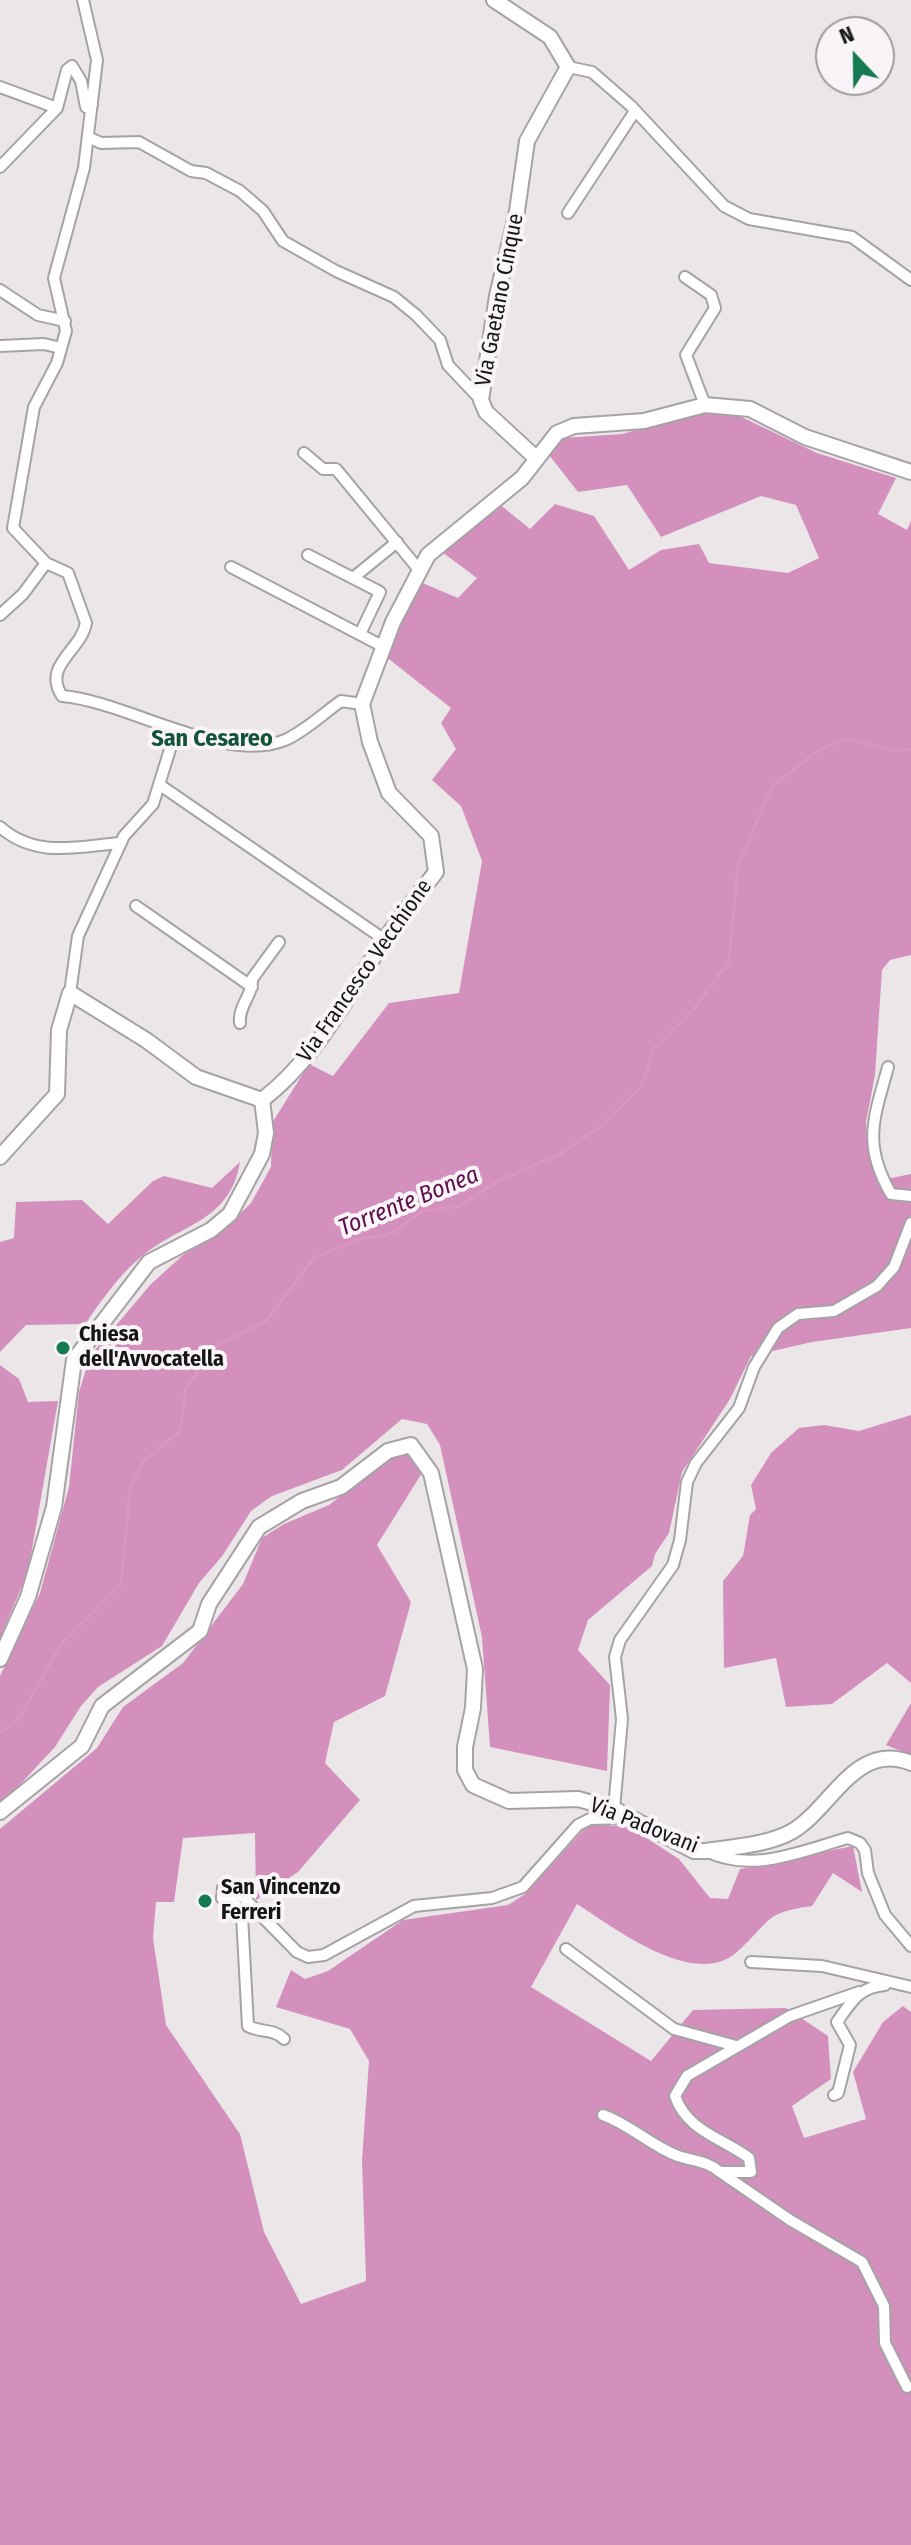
<!DOCTYPE html>
<style>
body{margin:0}
#map{position:relative;width:911px;height:2545px;overflow:hidden;background:#ebe7e9;font-family:"Fira Sans Condensed",sans-serif}
canvas{display:block}
.north{position:absolute;left:815px;top:16px;width:80px;height:80px;box-sizing:border-box;background:#f8f4f7;border:2px solid #9e9b9d;border-radius:50%;rotate:338deg;font-size:22px;font-weight:700;line-height:32px;text-align:center;color:#171617}
.north::after{content:'';display:block;margin:auto;width:28px;height:36px;background:#157951;clip-path:polygon(50% 0,100% 100%,50% 72%,0 100%)}
</style>
<div id="map">
<canvas width="911" height="2545"></canvas>
<div class="north">N</div>
</div>
<script>
const g = document.querySelector('canvas').getContext('2d');
g.lineJoin = 'round';
function fill(path, color) { g.fillStyle = color; g.fill(path, 'evenodd'); }
function strokePath(path, color, width, dash) { g.strokeStyle = color; g.lineWidth = width; g.lineCap = dash ? 'butt' : 'round'; g.setLineDash(dash || []); g.stroke(path); }
function label(font, color, halo, rows, align = 'center') {
  g.font = font + ' "Fira Sans Condensed",sans-serif'; g.lineWidth = 8; g.setLineDash([]); g.textBaseline = 'middle'; g.strokeStyle = halo; g.fillStyle = color; for (const [text, x, y, turn = 0] of rows) {
    g.save(); g.translate(x, y); g.rotate((+turn || 0) * Math.PI / 180); g.textAlign = isNaN(turn) ? turn : align; if (halo) g.strokeText(text, 0, 0); g.fillText(text, 0, 0); g.restore();
  }
}
fill(new Path2D(`
 M702,412L733,413L817,453L896,478L878,514L907,530L911,521V955L890,960L882,970L875,1075L866,1122L868,1150L881,1180L911,1174V1328L812,1342L751,1356L730,1399L682,1472L669,1533L655,1554L652,1566L588,1620L578,1650L610,1685L607,1771L490,1747L482,1637L440,1445L427,1424L402,1419L342,1470L272,1496L251,1511L223,1555L199,1583L162,1646L98,1687L81,1706L55,1747L0,1806V1676L40,1593L69,1487L79,1392L90,1356L151,1284L183,1255L219,1234L251,1203L271,1167L272,1123L309,1064L333,1076L389,1003L459,993L482,861L461,806L432,780L456,749L441,723L451,708L385,656L420,582L458,598L477,578L442,552L498,503L530,529L555,504L594,516L629,570L661,550L699,544L709,563L788,573L819,558L796,505L761,496L661,537L627,485L578,492L549,455L563,438L622,434Z
 M240,1162C230,1223 179,1224 141,1257C118,1276 102,1300 85,1324L26,1325L0,1352V1242L14,1238L16,1202L82,1200L108,1224L153,1181L164,1176L212,1188Z
 M0,1365L19,1379L28,1402L58,1401L28,1572L0,1638Z
 M911,1415V1683L887,1663L832,1704L786,1707L776,1658L724,1668L723,1581L743,1556L750,1515L756,1509L751,1485L771,1453L799,1428L824,1425L859,1431Z
 M410,1452L422,1473L377,1545L411,1602L385,1696L334,1722L325,1763L360,1800L298,1872L256,1900L255,1833L183,1838L174,1902H156L153,1938L166,2025L240,2134L264,2232L301,2304L366,2281L362,2160L369,2061L350,2029L276,2007L291,1970L305,1979L328,1971L403,1920L508,1905L525,1894L588,1825L628,1826L679,1859L710,1898L728,1899L740,1869L853,1846L862,1892L833,1873L812,1906C762,1913 772,1921 737,1952C694,1990 615,1928 577,1904L531,1987L651,2061L693,2010L786,2008L828,2036L831,2079L792,2106L804,2138L866,2119L853,2072L883,2022L903,2006L911,2012V2545H0V1829L97,1748L123,1707L183,1663L243,1584L262,1538L284,1524L329,1505L387,1459Z
 M911,1703V1755L886,1745Z`), '#d490bc');
strokePath(new Path2D(`
 M0,1733L20,1717L61,1644L121,1585L130,1489L144,1461L180,1431L186,1388L218,1344L266,1321L314,1258L357,1240L393,1233L422,1211L459,1206L498,1181L560,1154L600,1127L642,1086L654,1048L693,1010L729,961L738,865L772,787L816,752L845,739L897,751L911,749`), '#da96c2', 3);
const street = new Path2D(`
 M83,0L97,60L84,168L54,278L66,331L57,363L34,407L13,528L46,563L68,573L86,623C81,651 42,665 62,696C126,701 225,765 285,740C304,732 324,713 341,701L362,704
 M568,67L592,72L631,106L724,206L749,219L852,237L911,280
 M0,87L57,108L67,70L72,66L81,81L86,107L92,105
 M88,137L101,143L139,142L191,171L206,173L240,191L263,211L283,241L336,271L394,297L416,315L440,340L448,365L481,400
 M0,167L57,108
 M568,213L635,111
 M685,277L711,295L715,308L686,355L705,405
 M0,290L38,315L65,321
 M0,346L44,344L61,348
 M304,453L323,469H336L420,571
 M308,555L380,592L360,634
 M231,567L384,647
 M353,578L397,542
 M0,615L23,594L46,563
 M160,785L385,940
 M0,827C36,859 78,846 121,843
 M136,906L252,987
 M70,993L78,936L124,836L153,804L176,730
 M240,1023C238,1006 253,995 252,979L279,942
 M888,1067C874,1118 862,1144 891,1194L911,1196
 M614,1809L622,1719L615,1657L620,1640L673,1565L680,1540L687,1482L696,1463L739,1408L754,1367L778,1328L798,1314L834,1311L877,1286L894,1267L911,1223
 M706,1851C753,1874 801,1851 848,1838L860,1843L865,1850L868,1873L885,1915L911,1946
 M566,1949L674,2029L736,2046
 M751,1962L822,1966L911,1987
 M284,2039C273,2028 261,2033 248,2026L242,1916L236,1905L222,1898L223,1888L243,1897L297,1952L308,1957L324,1955L414,1906L492,1898L523,1887L578,1825L590,1819L627,1818
 M834,2095L838,2093L850,2045L837,2022C852,2001 859,1987 885,1985
 M603,2115C631,2125 651,2146 678,2156C693,2161 708,2161 720,2172H751L749,2158C722,2138 687,2131 675,2096L687,2076L790,2016L859,1992
 M720,2172L790,2220L862,2262L884,2306L885,2343L907,2387`);
const secondary = new Path2D(`
 M494,0L550,37L568,67L527,141L517,211L497,296L481,400L486,412L537,459
 M262,1100C316,1059 347,996 384,941C400,917 418,895 436,872L431,836L389,793L370,742L362,704L393,622L428,555L522,478L557,433L574,426L644,421L705,405L750,409L805,437L911,472
 M0,1157L57,1094L59,1030L70,993L146,1040L196,1077L262,1100
 M0,1659L28,1597L54,1507L74,1360L149,1262L211,1230L230,1214L262,1154L266,1133L262,1100
 M0,1812L82,1746L102,1706L200,1631L209,1604L259,1527L302,1501L341,1487L388,1451L411,1445L431,1473L475,1669L473,1708L465,1747V1770L473,1785L509,1801L578,1799L614,1809L694,1851H706C732,1847 767,1845 791,1832C831,1810 855,1740 911,1763`);
strokePath(street, '#a7a2a5', 14);
strokePath(secondary, '#a7a2a5', 18);
strokePath(street, '#fff', 10);
strokePath(secondary, '#fff', 14);
for (const [x, y, r, color] of [
 [63,1348,8,"#157951"],
 [205,1901,8,"#157951"]
]) { const dot = new Path2D(); dot.arc(x, y, r, 0, 2 * Math.PI); g.fillStyle = color; g.fill(dot); strokePath(dot, '#f8f4f7', 3); }
label('22px', '#171617', '#f8f4f7', [
 ["Via Gaetano Cinque",500,300,-79],
 ["Via Francesco Vecchione",365,971,-55],
 ["Via Padovani",644,1826,22]
]);
label('bold 22px', '#171617', '#f8f4f7', [
 ["Chiesa",79,1335],
 ["dell'Avvocatella",79,1360],
 ["San Vincenzo",221,1888],
 ["Ferreri",221,1913]
], 'left');
label('bold 24px', '#135438', '#f8f4f7', [
 ["San Cesareo",212,739]
]);
label('italic 24px', '#5f0f4c', '#f8f4f7', [
 ["Torrente Bonea",409,1202,-22]
]);
</script>
